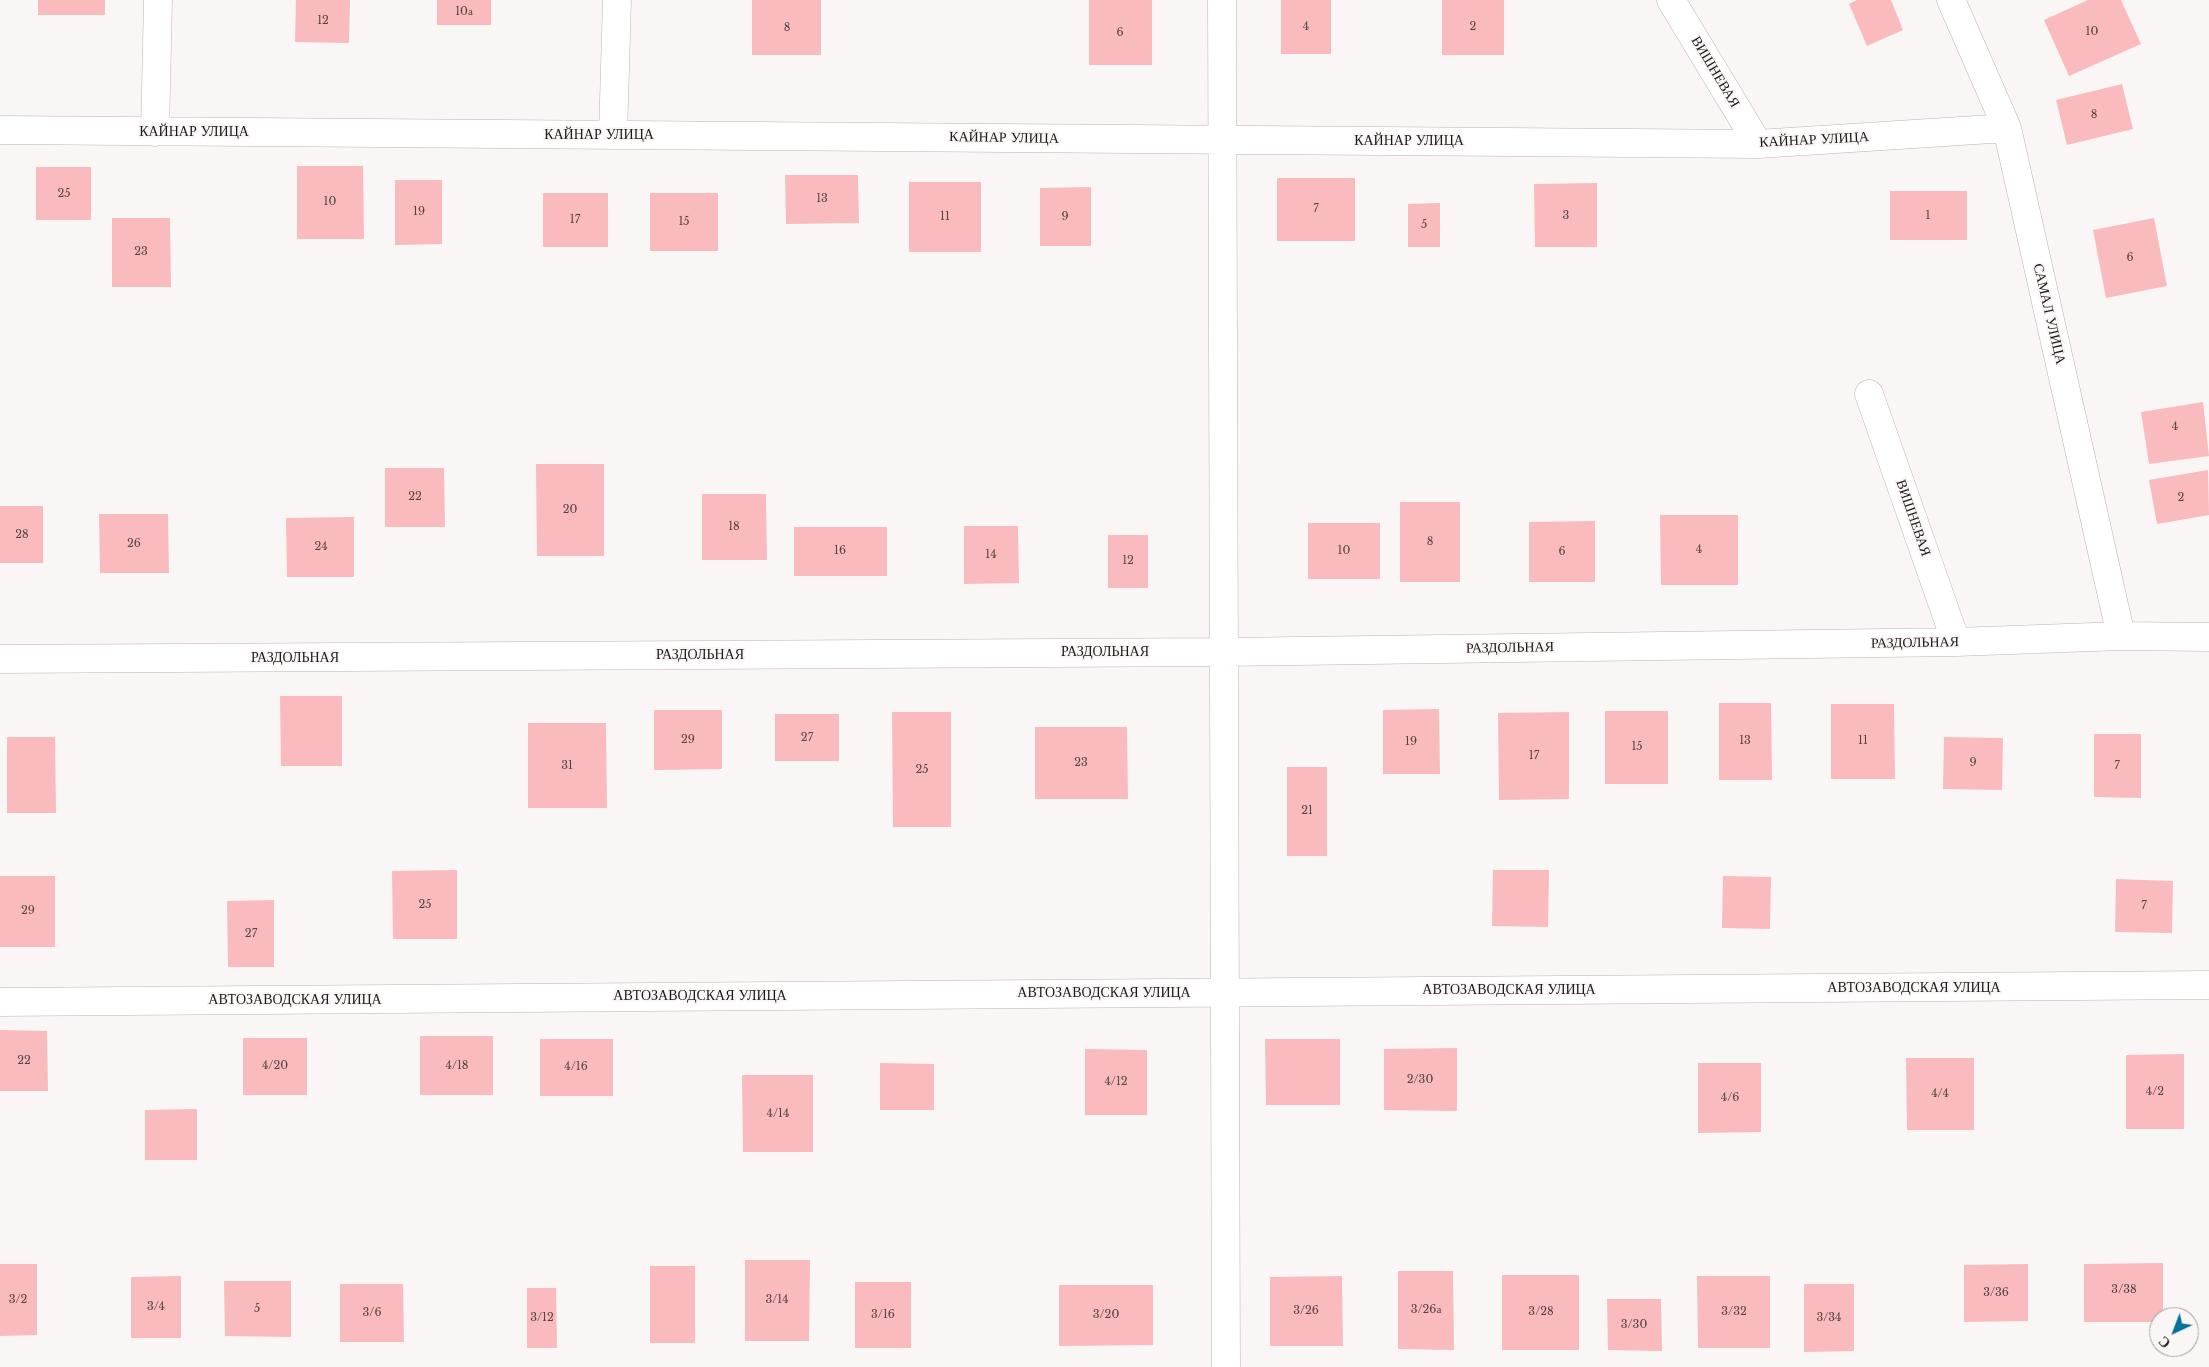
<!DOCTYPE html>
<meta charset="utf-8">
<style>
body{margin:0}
#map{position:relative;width:2209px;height:1367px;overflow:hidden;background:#fbf6f6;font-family:"Libre Baskerville",serif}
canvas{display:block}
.north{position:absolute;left:2149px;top:1307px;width:50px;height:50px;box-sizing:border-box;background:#fbf6f6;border:1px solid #a19e9e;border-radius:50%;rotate:223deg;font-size:14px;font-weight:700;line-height:20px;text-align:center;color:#1b1a1a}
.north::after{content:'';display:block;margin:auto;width:18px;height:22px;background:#00739d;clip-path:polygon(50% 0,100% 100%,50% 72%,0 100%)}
</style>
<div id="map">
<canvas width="2209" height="1367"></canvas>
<div class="north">С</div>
</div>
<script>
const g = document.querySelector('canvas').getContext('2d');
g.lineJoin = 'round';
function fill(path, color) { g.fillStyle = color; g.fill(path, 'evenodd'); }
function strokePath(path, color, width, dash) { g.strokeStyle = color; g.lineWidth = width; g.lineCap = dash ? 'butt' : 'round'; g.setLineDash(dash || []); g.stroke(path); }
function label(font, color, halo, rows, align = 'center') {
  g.font = font + ' "Libre Baskerville",serif'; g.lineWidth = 4; g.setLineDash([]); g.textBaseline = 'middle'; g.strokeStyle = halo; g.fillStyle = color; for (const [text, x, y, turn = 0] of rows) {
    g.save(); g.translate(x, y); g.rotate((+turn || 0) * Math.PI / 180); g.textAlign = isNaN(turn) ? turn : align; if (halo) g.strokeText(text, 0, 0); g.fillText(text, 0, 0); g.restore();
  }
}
fill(new Path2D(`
 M38,0H105V15H38Z
 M296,0H350L349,43L295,42Z
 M437,0H491V25H437Z
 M752,0H821V55H752Z
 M1089,0H1152V65H1089Z
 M1281,0H1331V54H1281Z
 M1442,0H1504V55H1442Z
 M1857,0H1891L1903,30L1867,46L1849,4Z
 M2088,0H2121L2141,44L2069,76L2044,20Z
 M2122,84L2133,129L2067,145L2056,100Z
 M297,166H363L364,239H297Z
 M36,167H91V220H36Z
 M785,175H858L859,223L786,224Z
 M1277,178H1355V241H1277Z
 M395,180H442V244L395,245Z
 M909,182H981V252H909Z
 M1597,183V247H1535L1534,184Z
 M1091,187V246H1040V188Z
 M1890,191H1967V240H1890Z
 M543,193H608V247H543Z
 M650,193H718V251H650Z
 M1440,203V247H1408V204Z
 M112,218H170L171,287H112Z
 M2154,218L2167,286L2106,298L2093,230Z
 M2203,402L2209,456L2149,464L2141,412Z
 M536,464H604V556H537Z
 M385,468H444L445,527H385Z
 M2208,470L2209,515L2157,524L2149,480Z
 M702,494H766L767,560H702Z
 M1400,502H1460V582H1400Z
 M0,506H43V563H0Z
 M99,514H168L169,573H100Z
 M1660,515H1738V585H1661Z
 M354,517V577H287L286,518Z
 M1595,521V582H1529V522Z
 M1308,523H1380V579H1308Z
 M964,526H1018L1019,583L964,584Z
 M794,527H887V576H794Z
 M1108,535H1148V588H1108Z
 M280,696H342V766H281Z
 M1719,703H1771L1772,780H1719Z
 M1831,704H1894L1895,779H1831Z
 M1439,709L1440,774H1383V710Z
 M654,710H722V769L654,770Z
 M1605,711H1668V784H1605Z
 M892,712H951V827H893Z
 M1569,712V799L1499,800L1498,713Z
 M775,714H839V761H775Z
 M528,723H606L607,808H528Z
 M1035,727H1127L1128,799H1035Z
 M2094,734H2141V798L2094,797Z
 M7,737H55L56,813H7Z
 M1944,737L2003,738L2002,790L1943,789Z
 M1287,767H1327V856H1287Z
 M457,870V939H393L392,871Z
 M1493,870H1549L1548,927L1492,926Z
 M0,876H55V947H0Z
 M1723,876L1771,877L1770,929L1722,928Z
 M2116,879L2173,881L2172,933L2115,932Z
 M274,900V967H228L227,901Z
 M0,1030L47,1031L48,1091H0Z
 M420,1036H493V1095H420Z
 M243,1038H307V1095H243Z
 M540,1039H613V1096H540Z
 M1265,1039H1340V1105H1266Z
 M1457,1048V1111L1384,1110V1049Z
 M1085,1049L1147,1050V1115H1085Z
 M2184,1054V1129H2126V1055Z
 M1906,1058H1974V1130H1907Z
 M880,1063L934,1064V1110H880Z
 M1698,1063H1761V1132L1698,1133Z
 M742,1075H813V1152H743Z
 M197,1109V1160H145V1110Z
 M745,1260H810L809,1341H745Z
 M2163,1263V1317H2159V1322H2084V1264Z
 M0,1264H37V1335L0,1336Z
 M2028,1264V1321L1964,1322V1265Z
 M650,1266H695V1343H650Z
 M1398,1271H1453L1454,1350L1398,1349Z
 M1502,1275H1579V1350H1502Z
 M181,1276V1338H131V1277Z
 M1342,1276L1343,1346H1270V1277Z
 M1697,1276H1770V1348H1698Z
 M224,1281H291V1337L225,1336Z
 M855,1282H911V1348H855Z
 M340,1284H403L404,1342H340Z
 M1804,1284H1854V1351L1804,1352Z
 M1059,1285H1153V1345L1059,1346Z
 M527,1288H556L557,1348H527Z
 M1607,1299H1661L1662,1351L1608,1350Z`), '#fabbbe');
const minor = new Path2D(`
 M1222,0L1226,1367
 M1671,0L1758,144
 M1951,0L2007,128L2121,636
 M0,130L1758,144L2007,128
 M155,132L158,0
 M613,135L617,0
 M1869,394L1956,642
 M0,659L1224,652L1956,642L2121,636L2209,637
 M0,1002L2209,985`);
strokePath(minor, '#b9b4b4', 29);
strokePath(minor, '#fff', 28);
label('11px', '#534243', null, [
 ["10а",464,12],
 ["12",323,21],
 ["4",1306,27],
 ["2",1473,27],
 ["8",787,28],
 ["10",2092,32],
 ["6",1120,33],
 ["8",2094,115],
 ["25",64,194],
 ["13",822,199],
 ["10",330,202],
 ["7",1316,209],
 ["19",419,212],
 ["3",1566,216],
 ["1",1928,216],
 ["11",945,217],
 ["9",1065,217],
 ["17",575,220],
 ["15",684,222],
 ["5",1424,225],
 ["23",141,252],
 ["6",2130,258],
 ["4",2175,427],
 ["22",415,497],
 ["2",2181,498],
 ["20",570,510],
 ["18",734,527],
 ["28",22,535],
 ["8",1430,542],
 ["26",134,544],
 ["24",321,547],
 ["4",1699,550],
 ["16",840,551],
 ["10",1344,551],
 ["6",1562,552],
 ["14",991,555],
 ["12",1128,561],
 ["27",807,738],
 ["29",688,740],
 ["13",1745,741],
 ["11",1863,741],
 ["19",1411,742],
 ["15",1637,747],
 ["17",1534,756],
 ["23",1081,763],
 ["9",1973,763],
 ["31",567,766],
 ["7",2117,766],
 ["25",922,770],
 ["21",1307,811],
 ["25",425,905],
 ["7",2144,906],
 ["29",28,911],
 ["27",251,934],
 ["22",24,1061],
 ["4/20",275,1066],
 ["4/18",457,1066],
 ["4/16",576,1067],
 ["2/30",1420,1080],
 ["4/12",1116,1082],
 ["4/2",2155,1092],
 ["4/4",1940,1094],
 ["4/6",1730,1098],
 ["4/14",778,1114],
 ["3/38",2124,1290],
 ["3/36",1996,1293],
 ["3/2",18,1300],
 ["3/14",777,1300],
 ["3/4",156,1307],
 ["5",257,1309],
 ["3/26а",1426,1310],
 ["3/26",1306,1311],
 ["3/28",1541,1312],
 ["3/32",1734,1312],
 ["3/6",372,1313],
 ["3/16",883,1315],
 ["3/20",1106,1315],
 ["3/12",542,1318],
 ["3/34",1829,1318],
 ["3/30",1634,1325]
]);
label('14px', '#1b1a1a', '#fbf6f6', [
 ["ВИШНЕВАЯ",1715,72,59],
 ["КАЙНАР УЛИЦА",194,132],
 ["КАЙНАР УЛИЦА",599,135],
 ["КАЙНАР УЛИЦА",1004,138,1],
 ["КАЙНАР УЛИЦА",1814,140,-3],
 ["КАЙНАР УЛИЦА",1409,141],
 ["САМАЛ УЛИЦА",2049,314,77],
 ["ВИШНЕВАЯ",1913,518,71],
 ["РАЗДОЛЬНАЯ",1915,643,-1],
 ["РАЗДОЛЬНАЯ",1510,648,-1],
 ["РАЗДОЛЬНАЯ",1105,652],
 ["РАЗДОЛЬНАЯ",700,655],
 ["РАЗДОЛЬНАЯ",295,658],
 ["АВТОЗАВОДСКАЯ УЛИЦА",1914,988],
 ["АВТОЗАВОДСКАЯ УЛИЦА",1509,990],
 ["АВТОЗАВОДСКАЯ УЛИЦА",1104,993],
 ["АВТОЗАВОДСКАЯ УЛИЦА",700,996],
 ["АВТОЗАВОДСКАЯ УЛИЦА",295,1000]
]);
</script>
